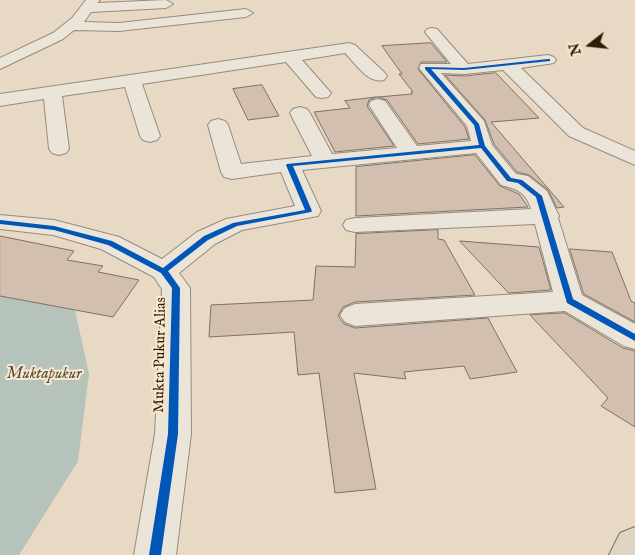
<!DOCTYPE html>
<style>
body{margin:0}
#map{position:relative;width:635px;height:555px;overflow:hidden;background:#e8d9c4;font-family:"IM FELL English",serif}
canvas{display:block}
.north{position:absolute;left:565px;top:20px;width:50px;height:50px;-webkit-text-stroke:4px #fae8cf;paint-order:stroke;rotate:254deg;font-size:14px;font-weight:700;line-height:20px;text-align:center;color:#301c07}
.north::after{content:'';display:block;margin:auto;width:18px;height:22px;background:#301c07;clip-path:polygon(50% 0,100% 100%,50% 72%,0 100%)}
</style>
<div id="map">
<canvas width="635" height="555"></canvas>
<div class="north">N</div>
</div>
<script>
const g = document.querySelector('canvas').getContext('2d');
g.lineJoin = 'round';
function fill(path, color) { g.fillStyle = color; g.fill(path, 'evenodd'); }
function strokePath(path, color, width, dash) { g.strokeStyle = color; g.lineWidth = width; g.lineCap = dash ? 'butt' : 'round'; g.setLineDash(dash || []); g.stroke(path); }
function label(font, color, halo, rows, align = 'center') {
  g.font = font + ' "IM FELL English",serif'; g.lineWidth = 4; g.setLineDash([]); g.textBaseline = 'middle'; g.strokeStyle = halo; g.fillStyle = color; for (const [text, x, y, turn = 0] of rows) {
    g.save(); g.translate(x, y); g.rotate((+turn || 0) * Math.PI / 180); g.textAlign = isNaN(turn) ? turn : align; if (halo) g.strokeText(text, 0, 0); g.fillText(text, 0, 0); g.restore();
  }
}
fill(new Path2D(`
 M0,296L75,310L89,374L78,461L19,555H0Z`), '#b6c3bb');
const building = new Path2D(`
 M431,43L447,62H421L418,69L465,127L469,139L418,144L387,100L378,97L412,94L411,92H413L399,74H402L382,46Z
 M496,73L539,118L491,122L564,207L557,208L548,190L529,175L517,172L494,144L485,120L445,75L464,76Z
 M262,85L279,116L248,120L233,89Z
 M377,97L369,100L367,106L394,146L335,152L314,112L350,108L345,101Z
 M475,155L500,186L519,194L528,207L356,216V167Z
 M438,230V239L444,240L475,295L355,302L343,307L338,316L344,324L355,328L488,318L517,372L470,379L464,366L404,372L406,379L354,373L376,489L335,493L319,373L298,375L294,332L209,337L211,305L313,300L316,266L355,267L356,234Z
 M0,236L74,251L67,260L103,266L98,272L139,280L113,317L0,296Z
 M460,241L539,247L551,290L509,293Z
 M570,249L612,252L631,301L635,303V322L584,294Z
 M565,313L623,348L635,351V427L601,406L608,398L530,315Z`);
fill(building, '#d3bfb0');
strokePath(building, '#7c7163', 1);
const street = new Path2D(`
 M86,0H100L97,3L166,0L173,4L166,8L91,12L84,22L119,23L246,9L253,13L246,17L119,31L74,30L63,39L0,69V58L53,33L72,18Z
 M432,28L437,29L468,64L548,55L554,57L556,60L554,63L521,68L583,128L635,151V165L569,136L503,70L464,74L441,73L484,121L492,145L516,174L528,176L547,191L559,216L558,218L582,295L635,324V349L624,346L565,311L355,326L345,322L340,315L345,308L355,304L553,292L535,224L355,232L346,230L343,225L346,220L355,218L531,209C526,192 517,189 501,185L476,153L302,170L321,211L318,216L242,230L215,244L179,273L190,288L191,434L176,555H134L155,434L162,289L154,277L101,249L53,235L0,229V215L54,220L119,237L162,259L197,232L226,219L295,206L281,172L232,179L224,177L221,172L208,125L211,121L218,119L225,121L228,125L241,164L312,156L290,113L293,109L300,107L307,109L310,113L332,154L397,148L369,105L371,101L378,99L385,101L417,146L471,141L467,126L419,68L421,64H451L425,32L427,29Z
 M349,43L355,45L384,72L387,76L384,80C368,84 356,64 345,53L302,60L331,93L328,97L322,98L316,97L286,62L142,84L160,136L157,140L150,142L143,140L140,136L125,87L62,96L69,149L66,153L59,155L52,153L49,149L44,99L0,106V94Z`);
const primary = new Path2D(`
 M635,527V555H609L620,533Z`);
strokePath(street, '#968b7c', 2);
strokePath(primary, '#7c7163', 2);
fill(street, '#ebe4d9');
fill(primary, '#dfd4c4');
fill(new Path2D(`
 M548,59H550V61L464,70L431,69L479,124L485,146L511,178L522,180L542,196L573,299L635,334V341L567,303L536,197L518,183L507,181L481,148L293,166L312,211L311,212L237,226L208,240L168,271L180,288L178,434L161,555H149L168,434L172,288L161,273L108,245L54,230L0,224V220L54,226L112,241L163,268L204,236L233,223L305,210L286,165L287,164L479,145L474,125L425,69V67L464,68Z`), '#0057b8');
label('15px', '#301c07', '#fae8cf', [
 ["Mukta Pukur Alias",161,355,-89]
]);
label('italic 16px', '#524b3c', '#fae8cf', [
 ["Muktapukur",44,375]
]);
</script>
